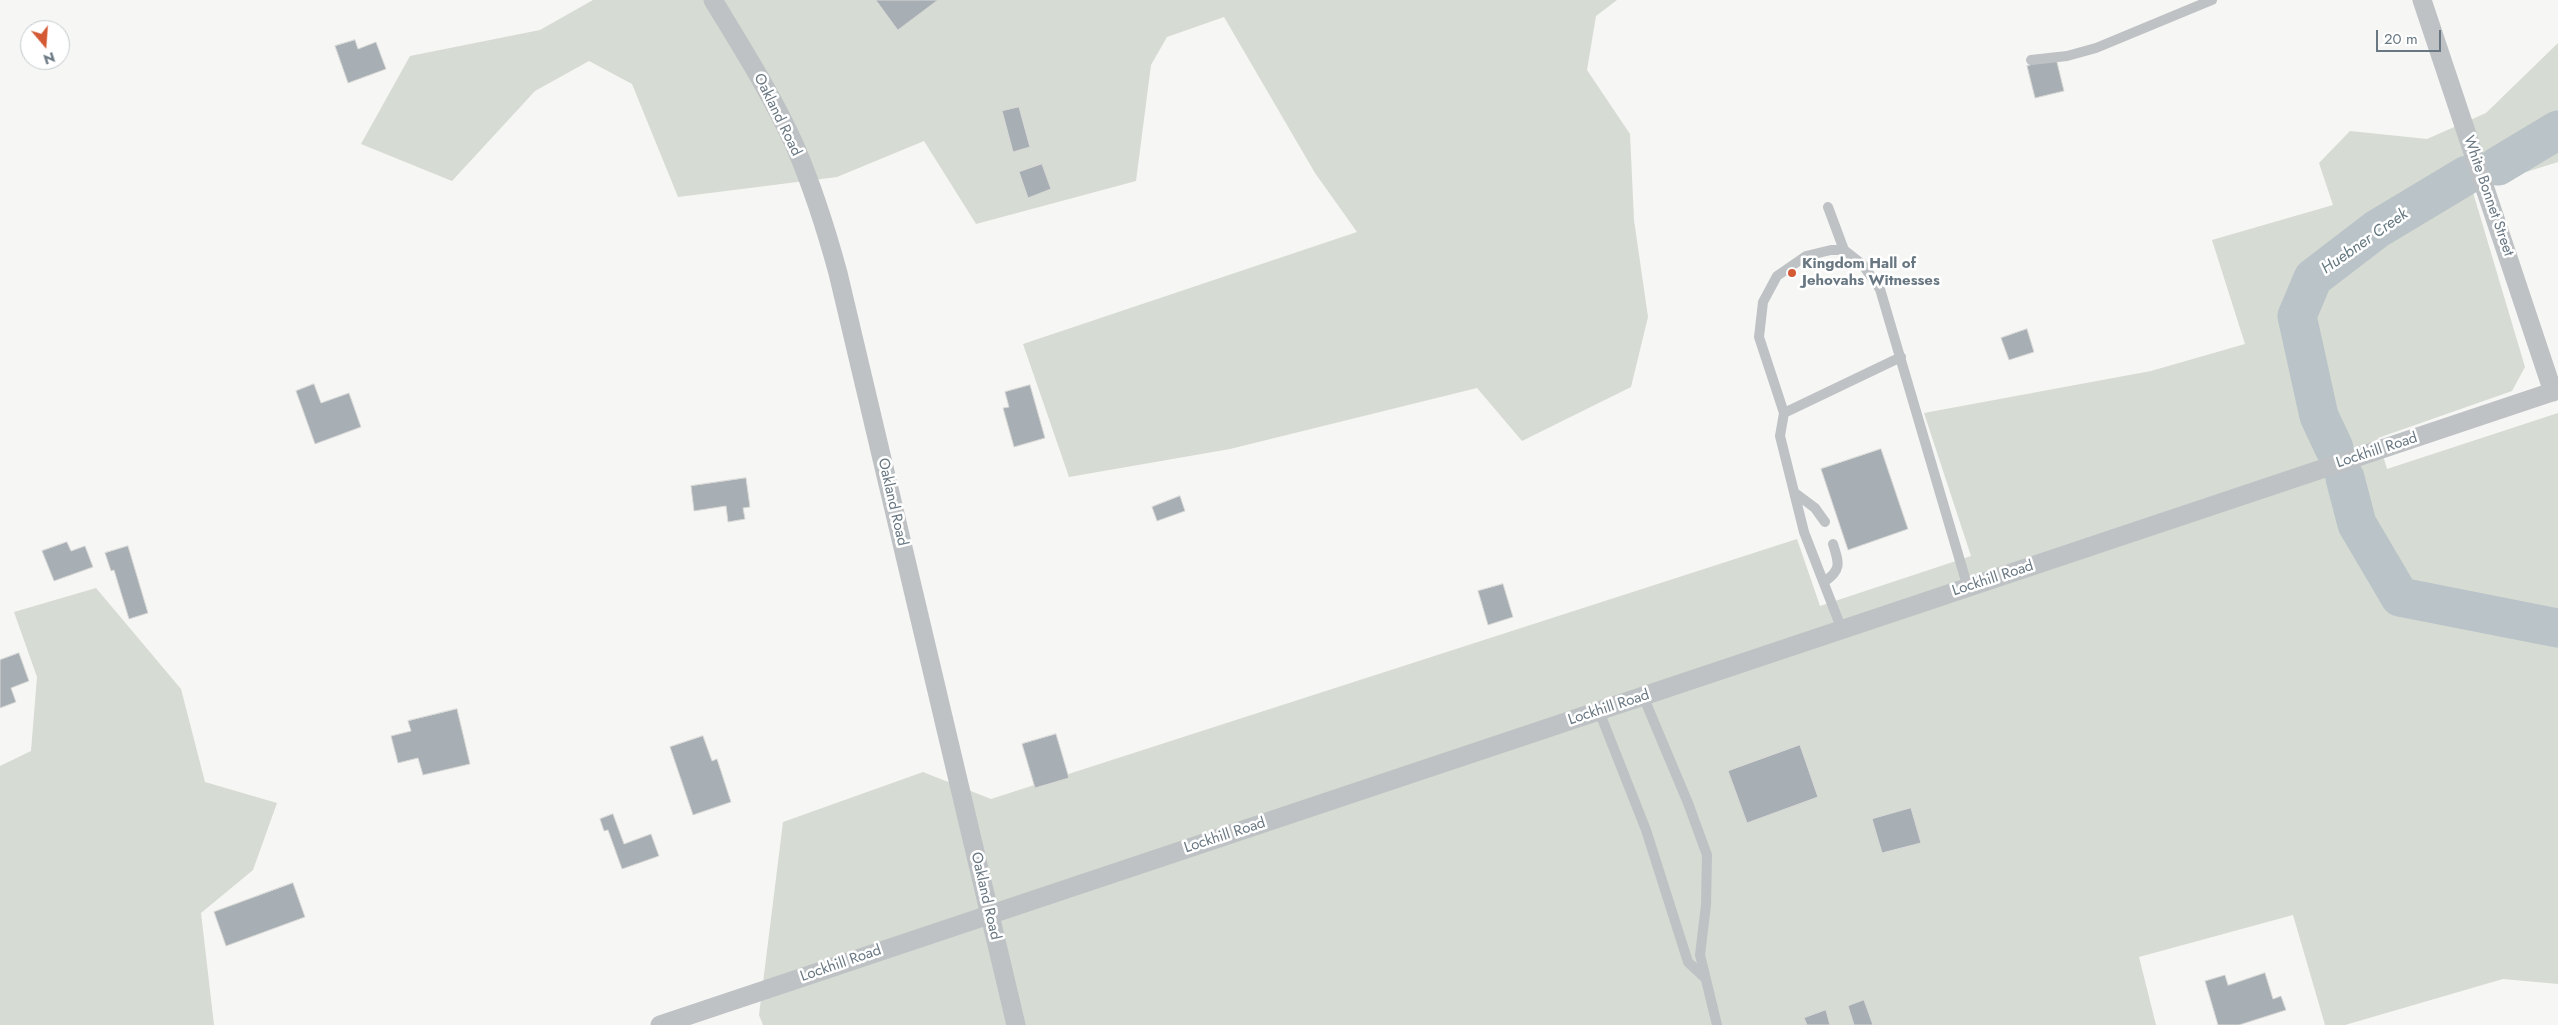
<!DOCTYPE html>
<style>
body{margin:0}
#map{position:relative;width:2558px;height:1025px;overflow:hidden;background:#f6f6f4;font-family:Jost,sans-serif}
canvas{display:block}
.north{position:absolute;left:20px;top:20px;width:50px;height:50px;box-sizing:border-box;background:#fff;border:1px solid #c3c9cd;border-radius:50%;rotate:162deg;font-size:14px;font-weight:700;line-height:20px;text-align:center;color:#687782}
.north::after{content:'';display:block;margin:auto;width:18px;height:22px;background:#d45935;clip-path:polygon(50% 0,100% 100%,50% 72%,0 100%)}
.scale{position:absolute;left:2376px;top:30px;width:65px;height:22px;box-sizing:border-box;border:2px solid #687782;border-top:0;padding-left:6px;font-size:15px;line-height:18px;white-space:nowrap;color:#687782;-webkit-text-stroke:4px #fff;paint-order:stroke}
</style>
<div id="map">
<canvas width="2558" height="1025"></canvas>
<div class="north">N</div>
<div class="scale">20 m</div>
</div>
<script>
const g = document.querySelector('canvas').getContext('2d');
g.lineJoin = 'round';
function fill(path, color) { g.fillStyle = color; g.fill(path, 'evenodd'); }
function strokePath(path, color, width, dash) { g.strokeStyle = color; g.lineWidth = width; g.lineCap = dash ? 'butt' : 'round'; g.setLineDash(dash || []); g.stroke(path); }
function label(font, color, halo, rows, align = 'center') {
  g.font = font + ' Jost,sans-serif'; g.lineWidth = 5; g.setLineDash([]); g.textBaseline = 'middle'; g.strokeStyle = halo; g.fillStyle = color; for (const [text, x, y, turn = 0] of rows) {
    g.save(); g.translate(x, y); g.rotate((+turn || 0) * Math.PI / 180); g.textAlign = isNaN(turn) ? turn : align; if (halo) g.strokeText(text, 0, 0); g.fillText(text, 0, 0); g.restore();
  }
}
fill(new Path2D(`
 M593,0H1617L1596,16L1587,70L1630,134L1634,220L1648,317L1631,387L1522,441L1477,388L1230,449L1069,477L1023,344L1357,232L1315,173L1224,17L1167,37L1151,65L1136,181L976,224L924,141L837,177L678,197L632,84L589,61L535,91L452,181L361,144L410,56L540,30ZM1019,107L1030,146L1013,151L1002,112ZM1042,164L1028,197L1019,173Z
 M2558,43V162L2472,189L2525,367L2512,391L2378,438L2387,469L2558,413V984L2503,979L2345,1025H2325L2293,915L2139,957L2156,1025H1872L1864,1001L1848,1006L1854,1025H1830L1825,1011L1805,1018L1807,1025H763L759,1015L783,822L923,772L991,799L1797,539L1820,606L1971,556L1924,413L2151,371L2245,344L2212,240L2333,205L2319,163L2350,131L2427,139L2486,113ZM1800,745L1818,797L1747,822L1728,771ZM1911,809L1920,843L1882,853L1872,819Z
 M96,588L181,689L205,782L277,803L253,870L201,913L214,1025H0V766L31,751L37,677L14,612Z`), '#d6dbd3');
strokePath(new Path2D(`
 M2498,166L2558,130
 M2334,448L2319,416L2297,316L2313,278L2377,229L2467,175
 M2345,478L2357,524L2400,597L2558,628`), '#b9c3c8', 39);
const building = new Path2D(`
 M876,0H938L898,30Z
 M355,40L358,49L376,42L386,69L348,83L335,46Z
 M2056,58L2064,91L2035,98L2027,66Z
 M1019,107L1030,147L1013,152L1002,111Z
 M1042,164L1051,189L1028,198L1019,172Z
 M2027,329L2034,352L2009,360L2001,338Z
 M314,384L321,403L349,393L361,427L315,444L296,391Z
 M1030,385L1045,438L1014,447L1003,408L1009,407L1005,392Z
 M1881,449L1908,529L1848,550L1821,469Z
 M746,478L750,507L743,508L745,519L728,522L726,506L694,511L691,486Z
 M1180,496L1185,511L1157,521L1152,507Z
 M67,542L71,551L85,546L93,567L54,581L42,551Z
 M128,546L148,613L129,619L114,570L111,571L105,553Z
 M1503,584L1513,617L1488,625L1478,591Z
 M19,653L29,681L11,688L16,702L0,708V660Z
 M457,709L470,764L423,775L418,758L398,763L391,736L411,731L408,721Z
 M1056,734L1069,778L1035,788L1022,744Z
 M703,736L712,761L717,759L731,802L693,815L670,747Z
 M1800,745L1818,797L1747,823L1728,771Z
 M1911,808L1921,843L1882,853L1872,819Z
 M613,814L624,844L651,834L659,856L622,869L608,830L604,831L600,819Z
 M293,883L305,917L226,946L214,912Z
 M2265,973L2273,999L2281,996L2286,1010L2239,1025H2218L2205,981L2225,975L2228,985Z
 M1864,1000L1873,1025H1854L1848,1006Z
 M1826,1010L1830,1025H1807L1804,1018Z`);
fill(building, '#a8afb4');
strokePath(building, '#d8d8d6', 1);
strokePath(new Path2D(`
 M2031,60L2067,56L2096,48L2212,0
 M1828,207L1844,250
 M1784,413L1901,357
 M1795,493L1815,508L1825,522
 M1824,582C1842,570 1839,563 1833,544
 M1842,630L1804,532L1780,436L1784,413L1759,337L1763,302L1777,276L1806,256L1831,250H1844L1863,265L1880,289L1968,588
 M1643,696L1688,803L1707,855L1706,905L1700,955L1717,1025
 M1599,711L1646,830L1688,962L1704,977`), '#bec2c5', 10);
strokePath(new Path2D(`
 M713,0C742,48 772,95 795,146C813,188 826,229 838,273L1016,1025
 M2422,0L2553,392
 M660,1025L2558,390`), '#bec2c5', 19);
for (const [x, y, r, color] of [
 [1792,273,5,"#d45935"]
]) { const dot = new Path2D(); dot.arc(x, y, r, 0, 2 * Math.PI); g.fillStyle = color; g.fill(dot); strokePath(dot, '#fff', 2); }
label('15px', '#687782', '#fff', [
 ["Oakland Road",777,115,64],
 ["White Bonnet Street",2488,196,71],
 ["Lockhill Road",2377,451,-18],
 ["Oakland Road",892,502,77],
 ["Lockhill Road",1993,579,-18],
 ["Lockhill Road",1609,708,-18],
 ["Lockhill Road",1225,836,-18],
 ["Oakland Road",985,896,77],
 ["Lockhill Road",841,964,-19]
]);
label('bold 15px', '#687782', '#fff', [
 ["Kingdom Hall of",1802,264],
 ["Jehovahs Witnesses",1802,281]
], 'left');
label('italic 16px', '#63777f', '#fff', [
 ["Huebner Creek",2365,242,-35]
]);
</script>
